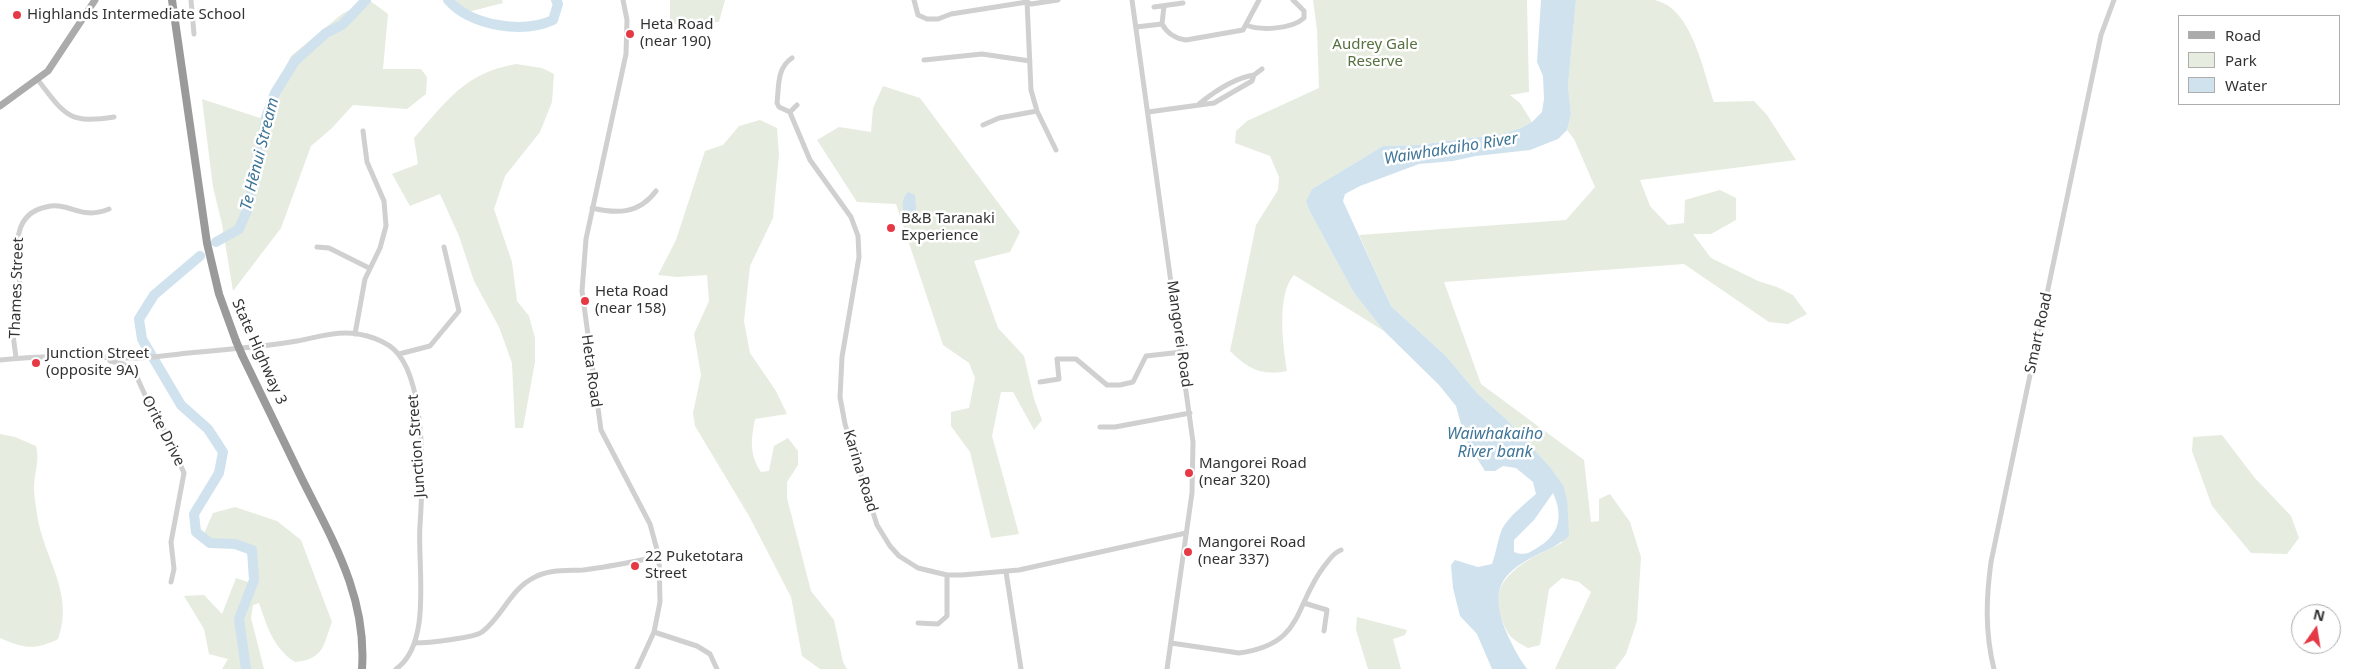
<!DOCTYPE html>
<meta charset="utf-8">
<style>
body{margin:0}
#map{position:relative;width:2356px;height:669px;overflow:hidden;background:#fff;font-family:"Noto Sans",sans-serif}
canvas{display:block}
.legend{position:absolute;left:2178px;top:15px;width:162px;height:90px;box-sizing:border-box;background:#fff;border:1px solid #adadad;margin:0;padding:6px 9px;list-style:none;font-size:15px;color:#333}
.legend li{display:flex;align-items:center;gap:10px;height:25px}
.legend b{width:25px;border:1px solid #adadad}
.north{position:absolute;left:2291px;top:604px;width:50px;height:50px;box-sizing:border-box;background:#fff;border:1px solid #adadad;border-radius:50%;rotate:13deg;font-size:14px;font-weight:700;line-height:20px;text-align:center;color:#333}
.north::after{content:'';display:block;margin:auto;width:18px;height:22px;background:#e63946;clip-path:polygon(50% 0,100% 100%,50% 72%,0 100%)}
</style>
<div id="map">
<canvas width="2356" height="669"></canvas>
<ul class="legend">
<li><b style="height:6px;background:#ababab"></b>Road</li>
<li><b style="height:14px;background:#e6ecdf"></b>Park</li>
<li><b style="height:14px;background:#cfe2ee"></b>Water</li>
</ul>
<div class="north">N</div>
</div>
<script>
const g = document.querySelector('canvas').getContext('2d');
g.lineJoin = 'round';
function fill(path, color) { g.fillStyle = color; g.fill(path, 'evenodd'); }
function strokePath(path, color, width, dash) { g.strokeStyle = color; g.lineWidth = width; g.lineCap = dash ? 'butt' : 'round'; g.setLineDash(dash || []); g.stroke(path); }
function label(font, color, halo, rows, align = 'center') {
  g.font = font + ' "Noto Sans",sans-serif'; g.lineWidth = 5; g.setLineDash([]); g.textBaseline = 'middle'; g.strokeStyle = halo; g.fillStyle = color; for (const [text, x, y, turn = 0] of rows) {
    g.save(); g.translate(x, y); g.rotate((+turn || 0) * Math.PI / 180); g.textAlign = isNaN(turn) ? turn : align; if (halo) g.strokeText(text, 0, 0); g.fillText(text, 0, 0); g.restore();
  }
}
fill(new Path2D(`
 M369,0L388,14L383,69H421L427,77L426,94L407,109L353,105L332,128L311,146L281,228L233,291L222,224L213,187L202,99L260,118L291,56L342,14Z
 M448,0H502L503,3L460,14Z
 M670,0H725L719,22L670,24Z
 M1313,0H1527L1529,92L1510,95L1520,103L1532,122L1521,128L1502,134L1417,145L1383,146L1312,189L1306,201L1309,210L1354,293L1384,331L1294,275C1276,295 1283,346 1287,371C1261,376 1248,369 1230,351L1256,225L1278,190L1279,177L1270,156L1235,143L1236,131L1247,121L1319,88L1317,30Z
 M1576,0C1598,0 1634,0 1654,0C1692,7 1703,71 1714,102L1754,101L1767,115L1796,160L1640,180L1650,206L1668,225L1684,223L1685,200L1720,190L1736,198V220L1711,234H1693L1711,258L1758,281L1777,287L1793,295L1807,314L1788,324L1769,322L1684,264L1444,282L1481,384L1584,460L1591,522L1599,521V499L1610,494L1630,522L1641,557L1637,621L1626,654L1615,669H1555L1591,592L1579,582L1562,578L1549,589L1540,645L1528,648C1510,638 1509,637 1501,618C1485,577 1532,557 1562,543L1563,485L1550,467L1507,420L1477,393L1446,356L1391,306L1359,235L1566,220L1595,187L1574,139L1567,130L1571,114L1568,86Z
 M516,64L542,68L554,74L552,102L540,132L505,176L494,209L512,262L517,301L529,316L535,338V362L523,428H515L512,363L499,327L474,281L459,236L440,194L410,206L392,174L418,164L414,138C447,101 464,73 516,64Z
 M883,86L920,98L1020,232L1010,252L974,261L998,328L1024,356L1034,399L1042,420L1034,430L1013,392H1001L992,436L1019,534L991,538L970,452L951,426V412L969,408L975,378L969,363L943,345L896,204L857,202L817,140L839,127L871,132L873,108Z
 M760,120L777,128L779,155L773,218L750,266L744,321L750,353L776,391L787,414L755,419C751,440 749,454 761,472L769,471L774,446L788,438L798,451V465L787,482V498L811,591L834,620L843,662L847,669H820L802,656L791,597L749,516L695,426L693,413L701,375L694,334L709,301L707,275L677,277L658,275L676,240L705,151L723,145L739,126Z
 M0,434L15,437L36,446C40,461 34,473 34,488C34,496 36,506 37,514C43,558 75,592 58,639C34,651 24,648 0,638Z
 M2222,435L2254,477L2291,516L2299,538L2287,554L2251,553L2212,506L2192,451L2193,437Z
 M235,507L277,521L301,540L332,622C323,646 324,659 295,662C273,648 267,626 259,603L253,605L251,618L264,669H222L228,659L209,654L204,629L184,596L204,595L222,614L236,578L251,583V560L244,550L203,536L213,513Z
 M1357,617L1407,630L1405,635L1393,639L1401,669H1368L1356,630Z`), '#e6ecdf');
fill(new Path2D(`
 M1541,0H1576L1568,86L1571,114L1567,130L1558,139L1530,150L1476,156L1453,161L1419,164L1360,186L1345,194L1343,201L1391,306L1446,356L1477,393L1507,420L1550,467L1563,485L1567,499L1569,536C1557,547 1543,551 1529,559C1497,577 1492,595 1505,629C1511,643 1518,657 1527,669H1492L1477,634L1460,616L1453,588L1451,565L1455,560L1478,567L1492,564C1496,553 1498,539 1502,529C1509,516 1525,504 1536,494L1533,482L1516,468L1503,466L1495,471H1485L1465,439L1456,406L1439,385L1384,331L1354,293L1309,210L1306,201L1312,189L1383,146L1417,145L1502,134L1521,128L1532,122L1542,112L1544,99L1543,76L1537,62ZM1553,493C1564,517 1559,535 1537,548C1529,553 1524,556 1514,552V540L1534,520Z
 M908,192L915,195L917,220L913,224H908C903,212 899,202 908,192Z`), '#cfe2ee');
strokePath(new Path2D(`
 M448,0C471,26 523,34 553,20L558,4L556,0
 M216,242L239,229L248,208L267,115L275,93L295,61L326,33L342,25L366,0
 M200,256L154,295L139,319L142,339L181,405L208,429L223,452L219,473L194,514L196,532L210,543L235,544L252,550L254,580L239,619L246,669`), '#cfe2ee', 10);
strokePath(new Path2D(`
 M191,0L194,34
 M623,0L627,20L626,54L586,239L582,291L601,430L650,524L659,557L660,602L654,632L637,669
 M914,0L918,15L927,19H938L951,14L1027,2L1031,4L1058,0
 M1132,0L1193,442L1192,493L1167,669
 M1027,1L1031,90L1037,111L1056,150
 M1154,7L1183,3
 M1162,24L1164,6
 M1246,25C1261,31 1292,29 1304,18V11L1293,0
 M1136,27L1162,24C1167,33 1176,39 1186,40L1243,30L1259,0
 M924,60L982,54L1030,61
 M38,80C65,115 68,124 114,117
 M1199,104C1215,91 1234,78 1254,75
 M797,105L790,112L791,115L810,160L851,217L858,236L859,257L842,357L840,397L845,424L877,525L890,546L899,556L918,568L947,575H962L1019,570L1186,533
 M790,112L779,107L777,103C779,85 777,68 792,58
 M1148,112L1214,103L1252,81L1254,75L1262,69
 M983,125L999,118L1037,111
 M592,208C617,214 639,214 656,191
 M317,247L329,248L369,268
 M355,334L365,279L380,248L386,226L384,201L367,162L363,131
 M399,354L430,346L459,311L444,247
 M109,357L110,361L123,364L135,373L155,417L167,434L184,473L171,542L174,569L171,582
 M16,358C15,347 12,335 13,323C15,313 19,304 20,293C21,264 4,216 46,207C70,201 80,221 109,209
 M0,360C44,355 88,357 132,358C150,358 170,355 188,353C224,350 261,347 297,341C313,338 329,333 345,333C363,333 388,340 399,355C426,390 423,482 420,525C417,565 433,643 396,669
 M1040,382L1059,379L1057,359H1076L1107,385H1120L1133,382L1146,356L1182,352
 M1100,427H1115L1190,413
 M1006,572L1021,669
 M1304,603L1327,610L1324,631
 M918,623L938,624L947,616V575
 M654,632L697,646L710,654L717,669
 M415,643C427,643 474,638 482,632C503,616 510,589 535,577C550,569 567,571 583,570C609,567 634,561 659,557
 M1171,643L1239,653C1305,644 1293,606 1325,565C1330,559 1333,553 1341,550
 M1994,669C1985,633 1986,599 1991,562L2101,35L2114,0`), '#d0d0d0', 5);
strokePath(new Path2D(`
 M0,106L48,71L95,0`), '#ababab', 7);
strokePath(new Path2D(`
 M172,0L207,243L219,294L236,341
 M242,355C262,396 282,438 302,479C333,541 367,597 362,669`), '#9a9a9a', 8);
strokePath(new Path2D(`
 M236,341L242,355`), '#9a9a9a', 8);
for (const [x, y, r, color] of [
 [17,15,5,"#e63946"],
 [630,34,5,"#e63946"],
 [891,228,5,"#e63946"],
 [585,301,5,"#e63946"],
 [36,363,5,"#e63946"],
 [1189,473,5,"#e63946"],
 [1188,552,5,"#e63946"],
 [635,566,5,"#e63946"]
]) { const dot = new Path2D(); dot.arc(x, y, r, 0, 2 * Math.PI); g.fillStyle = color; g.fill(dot); strokePath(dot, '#fff', 2); }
label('15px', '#333', '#fff', [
 ["Highlands Intermediate School",27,15],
 ["Heta Road",640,25],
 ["(near 190)",640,42],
 ["B&B Taranaki",901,219],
 ["Experience",901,236],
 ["Heta Road",595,292],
 ["(near 158)",595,309],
 ["Junction Street",46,354],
 ["(opposite 9A)",46,371],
 ["Mangorei Road",1199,464],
 ["(near 320)",1199,481],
 ["Mangorei Road",1198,543],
 ["(near 337)",1198,560],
 ["22 Puketotara",645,557],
 ["Street",645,574]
], 'left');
label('15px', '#56703f', '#fff', [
 ["Audrey Gale",1375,45],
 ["Reserve",1375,62]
]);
label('15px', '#333', '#fff', [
 ["Thames Street",17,288,-88],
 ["Smart Road",2039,333,-78],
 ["Mangorei Road",1179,334,82],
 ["State Highway 3",259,352,66],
 ["Heta Road",591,371,82],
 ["Orite Drive",163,431,63],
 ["Junction Street",417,446,-94],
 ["Karina Road",860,471,73]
]);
label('italic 16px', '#3f7597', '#fff', [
 ["Waiwhakaiho River",1451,149,-9],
 ["Te Hēnui Stream",260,154,-76],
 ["Waiwhakaiho",1495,434],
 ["River bank",1495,452]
]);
</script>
